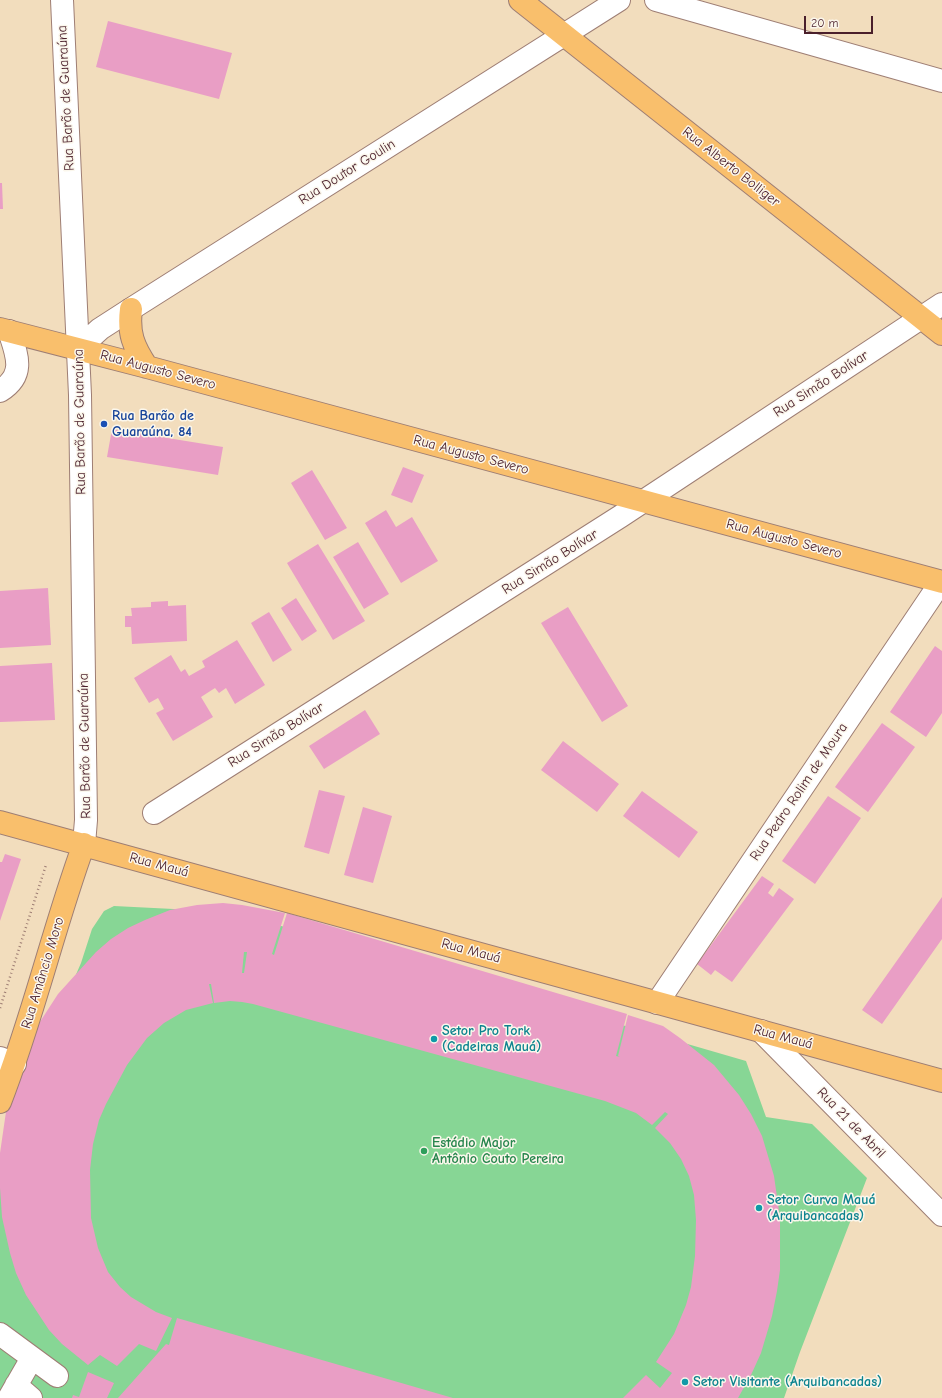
<!DOCTYPE html>
<meta charset="utf-8">
<style>
body{margin:0}
#map{position:relative;width:942px;height:1398px;overflow:hidden;background:#f2ddbd;font-family:"Comic Neue",sans-serif}
canvas{display:block}
.scale{position:absolute;left:804px;top:16px;width:69px;height:18px;box-sizing:border-box;border:2px solid #4a1f2b;border-top:0;padding-left:5px;font-size:12px;line-height:14px;white-space:nowrap;color:#4a1f2b;-webkit-text-stroke:3px #fbf7ec;paint-order:stroke}
</style>
<div id="map">
<canvas width="942" height="1398"></canvas>
<div class="scale">20 m</div>
</div>
<script>
const g = document.querySelector('canvas').getContext('2d');
g.lineJoin = 'round';
function fill(path, color) { g.fillStyle = color; g.fill(path, 'evenodd'); }
function strokePath(path, color, width, dash) { g.strokeStyle = color; g.lineWidth = width; g.lineCap = dash ? 'butt' : 'round'; g.setLineDash(dash || []); g.stroke(path); }
function label(font, color, halo, rows, align = 'center') {
  g.font = font + ' "Comic Neue",sans-serif'; g.lineWidth = 3; g.setLineDash([]); g.textBaseline = 'middle'; g.strokeStyle = halo; g.fillStyle = color; for (const [text, x, y, turn = 0] of rows) {
    g.save(); g.translate(x, y); g.rotate((+turn || 0) * Math.PI / 180); g.textAlign = isNaN(turn) ? turn : align; if (halo) g.strokeText(text, 0, 0); g.fillText(text, 0, 0); g.restore();
  }
}
fill(new Path2D(`
 M114,906L233,912L746,1061L766,1117L812,1124L867,1178L800,1352L784,1398H0V1180L36,1067L81,963L92,929L104,911Z`), '#87d695');
fill(new Path2D(`
 M108,21L232,53L219,99L96,67Z
 M0,183H2L3,209H0Z
 M112,429L223,447L218,475L107,457Z
 M403,467L424,475L412,503L391,495Z
 M312,470L347,528L325,540L291,483Z
 M386,510L396,527L412,517L438,561L401,583L365,523Z
 M358,542L389,594L364,609L333,557Z
 M318,544L365,621L333,640L287,563Z
 M48,588L51,645L0,648V591Z
 M296,598L317,631L302,641L281,608Z
 M168,601V606L186,605L187,641L132,644L131,627H125V616H132L131,608L151,607V602Z
 M568,607L628,706L602,722L541,623Z
 M269,612L292,650L273,662L251,623Z
 M237,640L265,685L235,704L226,688L219,693L215,688L201,697L213,717L173,741L156,713L164,709L158,698L149,703L134,678L171,655L181,672L185,669L189,676L205,667L202,661Z
 M935,646L942,651V713L926,737L890,712Z
 M52,663L55,720L0,722V666Z
 M365,710L380,734L324,769L309,746Z
 M882,723L915,747L868,812L835,787Z
 M563,741L619,784L597,812L541,770Z
 M319,790L345,796L329,854L304,847Z
 M642,791L698,832L679,858L623,816Z
 M828,796L861,818L815,884L782,861Z
 M363,807L392,816L373,883L344,875Z
 M5,854L21,859L0,921V862H2Z
 M762,876L774,884L768,893L773,897L779,888L794,899L732,982L715,970L711,975L697,964Z
 M942,897V939L882,1024L862,1010Z
 M223,903L242,905L285,913L272,954L274,955L287,913L627,1014L616,1056L620,1057L618,1056L628,1015L663,1026L680,1038L714,1065L739,1095L751,1114L762,1136L774,1176L780,1218V1270L777,1291L772,1316L761,1353L751,1375L738,1398H623L646,1375L660,1388L672,1373L656,1362L674,1334L686,1305L691,1287L695,1256L696,1220L694,1195L689,1176L681,1159L670,1143L655,1128L668,1114L665,1112L652,1125L636,1113L605,1101L253,1004L242,1002L230,1001L214,1003L211,984H209L213,1003L186,1010L164,1023L147,1038L127,1065L106,1104L99,1120L93,1144L90,1170L91,1218L98,1248L108,1272L120,1287L131,1297L156,1312L172,1318L156,1351L139,1344L117,1366L100,1355L88,1365L62,1344L49,1330L26,1295L16,1273L10,1253L2,1217L0,1188V1153L7,1105L34,1031L58,994L96,952L111,939L128,928L145,920L170,910L197,905ZM244,952H247L244,973H242Z
 M177,1318L453,1398H118L166,1344L169,1345Z
 M88,1372L114,1383L107,1398H72L73,1395L79,1397Z`), '#e99ec5');
const minor = new Path2D(`
 M62,0L80,395L86,820L84,844
 M656,0L942,81
 M78,349L100,329L131,309L619,0
 M0,391C26,375 17,355 9,331
 M154,813L621,516L942,304
 M657,1003L941,582
 M761,1031L942,1215
 M0,1058L15,1064
 M0,1334L57,1376
 M16,1385L31,1398
 M9,1398L32,1358`);
const major = new Path2D(`
 M520,0L942,334
 M131,309C128,333 133,346 147,367
 M0,329L147,367L942,582
 M0,822L942,1081
 M0,1102C33,1018 53,929 84,844`);
strokePath(minor, '#9e7e74', 24);
strokePath(major, '#9e7e74', 24);
strokePath(new Path2D(`
 M0,1008L46,865`), '#9e7e74', 2.5, [1, 3]);
strokePath(minor, '#fff', 22);
strokePath(major, '#f9bf6c', 22);
for (const [x, y, r, color] of [
 [104,424,4,"#1a4fb4"],
 [434,1039,4,"#0f9aa8"],
 [424,1151,4,"#2e9e5b"],
 [759,1208,4,"#0f9aa8"],
 [685,1382,4,"#0f9aa8"]
]) { const dot = new Path2D(); dot.arc(x, y, r, 0, 2 * Math.PI); g.fillStyle = color; g.fill(dot); strokePath(dot, '#fbf7ec', 1.5); }
label('14px', '#4a1f2b', '#fbf7ec', [
 ["Rua Barão de Guaraúna",66,98,-93],
 ["Rua Alberto Bolliger",731,167,38],
 ["Rua Doutor Goulin",347,172,-32],
 ["Rua Augusto Severo",158,370,15],
 ["Rua Simão Bolívar",821,384,-33],
 ["Rua Barão de Guaraúna",80,422,-91],
 ["Rua Augusto Severo",471,455,15],
 ["Rua Augusto Severo",784,539,15],
 ["Rua Simão Bolívar",550,562,-32],
 ["Rua Simão Bolívar",276,735,-32],
 ["Rua Barão de Guaraúna",85,746,-91],
 ["Rua Pedro Rolim de Moura",799,792,-56],
 ["Rua Mauá",159,865,15],
 ["Rua Mauá",471,951,15],
 ["Rua Amâncio Moro",43,973,-73],
 ["Rua Mauá",783,1037,15],
 ["Rua 21 de Abril",851,1123,46]
]);
label('bold 14px', '#164399', '#fbf7ec', [
 ["Rua Barão de",112,416],
 ["Guaraúna, 84",112,432]
], 'left');
label('bold 14px', '#0d838f', '#fbf7ec', [
 ["Setor Pro Tork",442,1031],
 ["(Cadeiras Mauá)",442,1047],
 ["Setor Curva Mauá",767,1200],
 ["(Arquibancadas)",767,1216],
 ["Setor Visitante (Arquibancadas)",693,1382]
], 'left');
label('bold 14px', '#27864d', '#fbf7ec', [
 ["Estádio Major",432,1143],
 ["Antônio Couto Pereira",432,1159]
], 'left');
</script>
